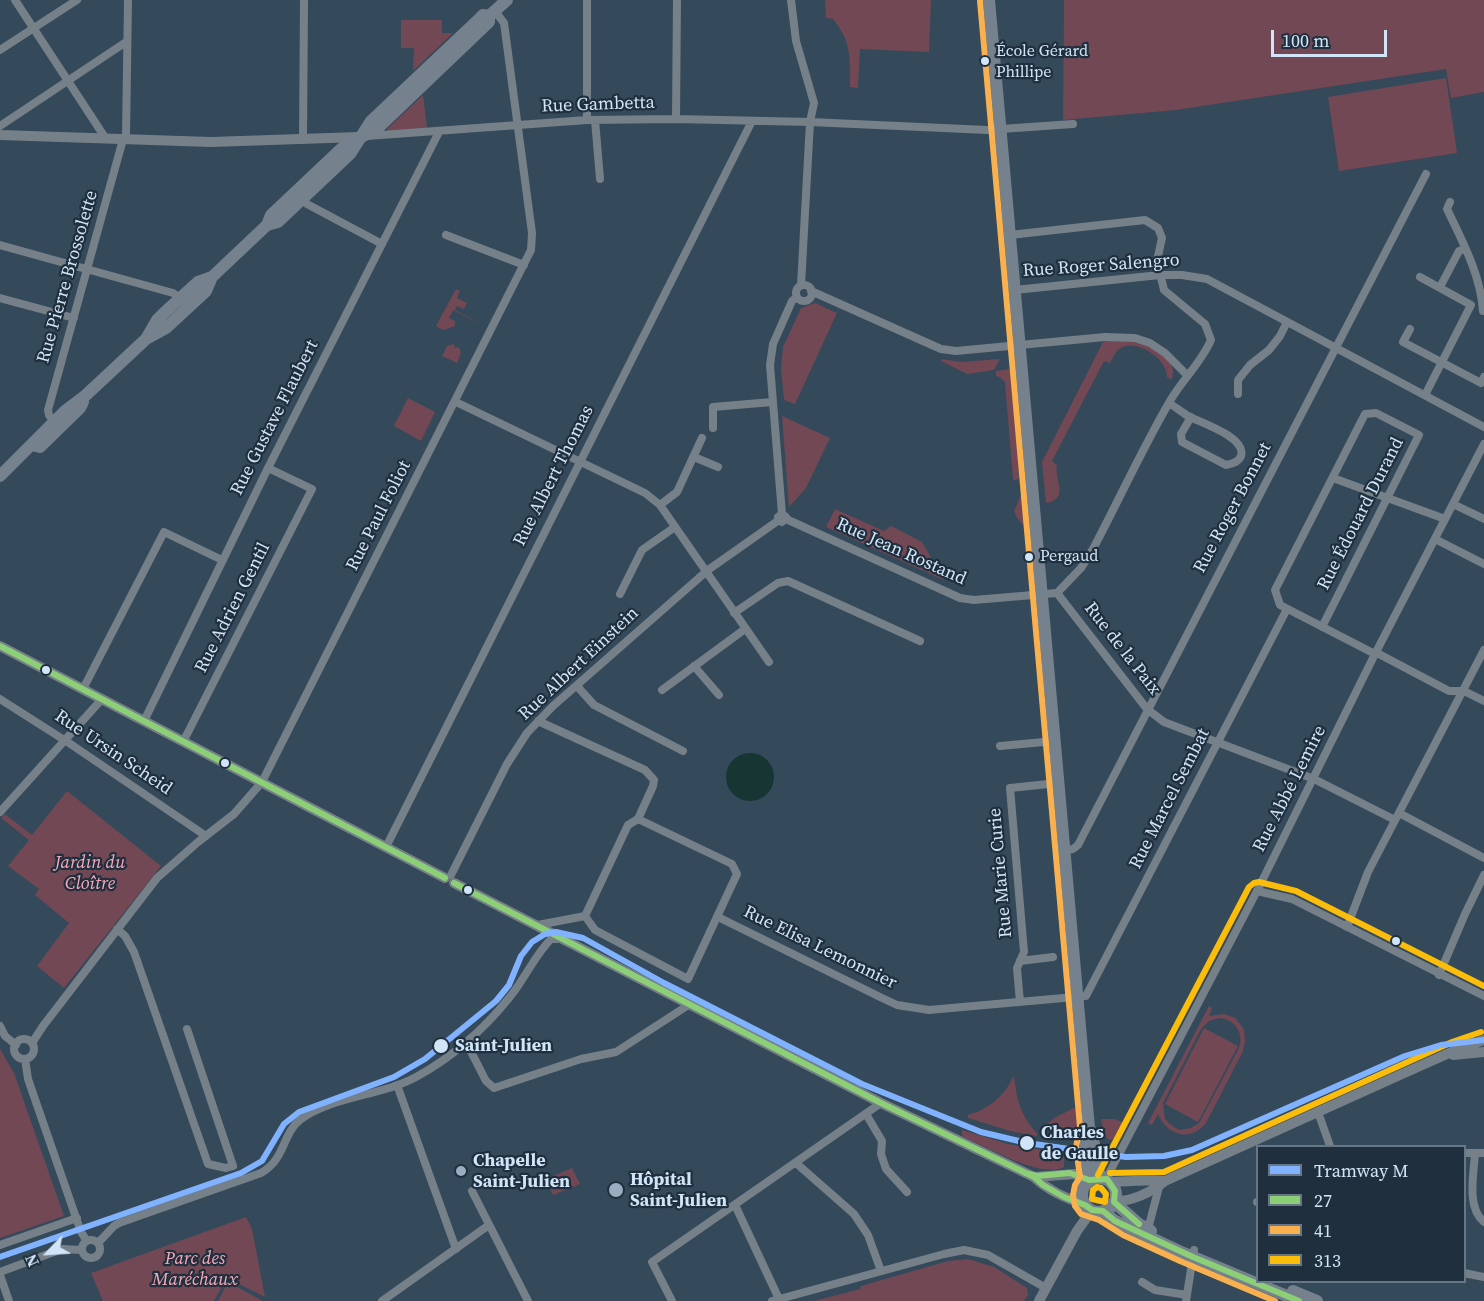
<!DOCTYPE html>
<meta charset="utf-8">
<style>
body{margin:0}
#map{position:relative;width:1484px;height:1301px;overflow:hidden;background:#34495a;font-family:"Source Serif 4",serif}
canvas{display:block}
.legend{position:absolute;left:1256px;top:1145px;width:210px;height:138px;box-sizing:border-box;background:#1f2f3d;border:2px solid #667888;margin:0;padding:8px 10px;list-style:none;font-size:18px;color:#d1e5f8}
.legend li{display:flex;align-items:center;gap:12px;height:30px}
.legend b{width:30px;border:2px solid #667888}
.north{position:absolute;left:18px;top:1223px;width:60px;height:60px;-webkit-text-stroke:4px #1f2f3d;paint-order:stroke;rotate:245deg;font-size:16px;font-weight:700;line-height:24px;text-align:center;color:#d1e5f8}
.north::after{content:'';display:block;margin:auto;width:21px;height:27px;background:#d1e5f8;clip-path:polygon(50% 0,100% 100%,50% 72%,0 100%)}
.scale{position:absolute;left:1271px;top:30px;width:116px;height:27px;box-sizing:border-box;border:3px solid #d1e5f8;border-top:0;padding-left:8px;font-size:18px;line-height:21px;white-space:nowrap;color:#d1e5f8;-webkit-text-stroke:4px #1f2f3d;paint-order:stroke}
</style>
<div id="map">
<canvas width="1484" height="1301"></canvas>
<ul class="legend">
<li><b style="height:8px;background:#80b2ff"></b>Tramway M</li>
<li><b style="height:8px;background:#8ccf76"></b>27</li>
<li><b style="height:8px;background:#f9b150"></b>41</li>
<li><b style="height:8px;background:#fbbd09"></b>313</li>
</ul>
<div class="north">N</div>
<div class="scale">100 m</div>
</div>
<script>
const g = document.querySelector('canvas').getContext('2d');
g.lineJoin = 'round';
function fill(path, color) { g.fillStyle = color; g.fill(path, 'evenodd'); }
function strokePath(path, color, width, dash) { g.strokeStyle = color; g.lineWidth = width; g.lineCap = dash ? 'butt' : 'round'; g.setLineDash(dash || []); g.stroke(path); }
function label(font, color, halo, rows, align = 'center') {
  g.font = font + ' "Source Serif 4",serif'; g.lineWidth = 4.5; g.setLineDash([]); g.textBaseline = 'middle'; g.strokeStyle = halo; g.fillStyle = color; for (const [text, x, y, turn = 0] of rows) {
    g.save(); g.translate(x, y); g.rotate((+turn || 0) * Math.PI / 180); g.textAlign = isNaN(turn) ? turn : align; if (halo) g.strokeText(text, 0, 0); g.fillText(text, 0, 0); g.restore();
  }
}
fill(new Path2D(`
 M825,0H931L929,52L860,49L858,88L850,87C850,58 852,43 833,19L826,18Z
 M1064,0H1484V92L1451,98L1446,69L1176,110L1063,120Z
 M401,20H442V33H453L413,71L414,48H401Z
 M1446,78L1457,153L1339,171L1328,97Z
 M423,95L427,128L388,131L387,129Z
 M456,289L460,291L457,298L467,303L464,309L457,306L455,310L487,327L453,310L449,318L455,321V326L443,330L436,326Z
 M815,303L837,313L795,404L784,400L781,369L783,347L801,308Z
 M1120,340C1141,342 1180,351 1172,380L1167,377C1168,360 1137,338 1121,348C1115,351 1113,358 1110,363L1104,361L1052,461L1057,465C1054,480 1070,499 1046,503L1042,462L1103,342Z
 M454,344L455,348L459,347L461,353L457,363L442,356L447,346Z
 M942,359L960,362L1000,359L994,370L967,374L941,361Z
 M1010,369L1016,434L1019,439L1021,458L1018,462L1019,477L1016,481L1013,479L1005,382L1001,378L996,376V371Z
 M408,398L435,412L421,441L394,426Z
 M782,416L830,438L806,488L789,507Z
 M1021,495L1024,524V526L1017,518L1014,511Z
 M835,509L884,531L891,526L922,542L944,580L826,527Z
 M67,791L161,866L64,988L37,966L69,923L35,895L39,889L8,866L29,840L1,818L5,814L32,835Z
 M1209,1006L1212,1008L1209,1016L1224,1014L1235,1018L1244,1029L1245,1041L1243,1051L1206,1123C1189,1143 1167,1135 1158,1114L1152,1125L1148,1123ZM1219,1018C1235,1019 1244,1033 1239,1048L1199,1123L1191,1128L1179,1130L1171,1125L1165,1119L1163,1103L1201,1029L1209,1021Z
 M1204,1028L1238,1046L1198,1122L1165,1104Z
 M0,1049L14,1073L64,1216L0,1238Z
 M1014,1075C1016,1098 1021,1117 1037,1133V1136L1010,1131L968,1118V1115C989,1109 1005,1096 1014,1075Z
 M1074,1108H1077L1079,1135L1074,1140L1062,1136L1045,1125L1056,1117Z
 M1101,1119H1115L1127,1125L1116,1138L1109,1140L1104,1135Z
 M962,1130L1008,1144L1060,1153L1064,1158V1167C1042,1179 993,1150 970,1140L962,1136Z
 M572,1168L580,1184L553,1195L546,1179Z
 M246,1217L252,1229L265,1297L227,1278L214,1301H103L91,1273Z
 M968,1259L994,1267L1027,1288L1028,1295L1024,1301H814L860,1289L861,1286L948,1261Z
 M228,1282L263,1301H218Z`), '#724854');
fill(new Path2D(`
 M726 777a24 24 0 1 1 48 0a24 24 0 1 1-48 0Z`), '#163533');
strokePath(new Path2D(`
 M15,0L106,139
 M791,0L796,41L814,103L810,122L801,285
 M0,50L77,0
 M676,119L677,0
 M587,120V0
 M595,120L600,179
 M0,126L126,42
 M367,136L587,120L676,119L810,122L987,130L1073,124
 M303,140L304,0
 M303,198L307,204L382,244
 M1450,202L1447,209C1462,240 1481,276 1483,311
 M446,235L524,265
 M1010,235L1145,220L1158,228L1162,238L1157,261L1164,290L1205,324L1211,340C1201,363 1182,380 1170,401C1142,449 1119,500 1093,549L1081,568L1057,593
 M0,245L173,293L180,298
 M1420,277L1471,305L1425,395
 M796 293a8 8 0 1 1 16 0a8 8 0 1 1-16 0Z
 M1440,287L1459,251L1465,249
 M1015,290L1160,275H1182L1207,279L1484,427
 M811,291L941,349L956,351L1105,337L1135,338L1150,343L1165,353L1187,375
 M0,298L74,318
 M1410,329L1403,342L1481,383L1484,377
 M1238,394V380L1250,365L1269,350L1280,336L1287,322
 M456,402L645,493L660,505L769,662
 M1169,403C1175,407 1182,412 1188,416C1199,422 1247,437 1241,456C1239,462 1232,464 1226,465L1182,442L1181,434L1191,417
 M54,422L49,415L48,410L122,143L126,136L128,0
 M713,428V407L772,402
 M694,457L718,467
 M1333,478L1445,519
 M1453,504L1484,519
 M660,505L677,492L702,438
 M782,514L778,517L782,522L786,517L782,514L770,365L773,344L792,301L797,297
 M786,519L960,598L974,600L1057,593
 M1435,539L1484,564
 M1057,593L1147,709L1164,722L1314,779L1395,820
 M620,594L642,550L675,527
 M734,613L778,583L788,581L920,641
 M1322,627L1419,435L1376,413L1365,414L1275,590L1280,605L1375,654H1379L1449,691H1464L1484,701
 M694,666L719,695
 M577,686L594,705L683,751
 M83,689L164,532L222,560
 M662,690L745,629
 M0,699L69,743L206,836
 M144,721L268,468L439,132
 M538,721L645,770L654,780L653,786L638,819L628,825L585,916
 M183,742L312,489L268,468
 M1000,746L1055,741
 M0,812L102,699
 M1399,813L1484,858
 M386,847L752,121
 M1064,850L1073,849L1078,845L1426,174
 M451,875L507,764L527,733L553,706L708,570L779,520
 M1257,891L1292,899L1484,996
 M585,916L595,930L688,979L737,874L732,864L638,819
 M718,917L880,997L897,1005L929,1010L1086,996L1287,609
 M538,925L585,916
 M1347,927L1368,872L1484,650
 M117,929L125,936L134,952L208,1164L226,1168L233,1166L187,1029
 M1020,961L1053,957
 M1439,975L1465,914L1484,875
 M1020,1002L1017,968L1024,952L1010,788L1058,783
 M0,1026L5,1036L16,1045
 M14 1049a10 10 0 1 1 20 0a10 10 0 1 1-20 0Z
 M466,1042L486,1081L494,1088L581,1059L616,1052L690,1004
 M32,1043L43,1026L157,878L198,842L234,814L262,782L531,250L532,233L504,23L495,11
 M25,1059L28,1079L81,1232L87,1241
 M397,1085L456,1249
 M1318,1112L1330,1146
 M866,1114L882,1141L881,1154L886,1169L907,1192
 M1464,1153H1484
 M1475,1153C1474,1173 1466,1207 1484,1222
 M796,1163L854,1214L868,1235L881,1271
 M1106,1179L1257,891L1375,654L1484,444
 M472,1191L528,1301
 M1257,1202H1258
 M735,1205L779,1299
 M1148,1229L1159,1187
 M82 1249a9 9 0 1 1 18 0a9 9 0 1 1-18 0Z
 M98,1243L114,1226L119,1223L261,1173C286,1159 282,1133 301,1119C333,1096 381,1096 416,1077C451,1058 484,1029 509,998C525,979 534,956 551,939H560
 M0,1245L77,1218
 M0,1272L62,1249L82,1250
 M1464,1273L1484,1277
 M0,1275L9,1301
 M1142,1282L1155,1290L1187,1295
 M382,1301L489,1225
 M672,1301L652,1262L881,1103
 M772,1301L944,1254L964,1250L988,1255L1046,1288
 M1186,1301L1194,1250`), '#768089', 8);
strokePath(new Path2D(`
 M0,135L211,142L359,137
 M0,646L445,878
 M454,883L881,1103L1034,1177C1049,1191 1066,1198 1085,1205
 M1453,1055L1484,1052
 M1034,1177L1075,1174L1090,1180
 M1110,1182C1121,1182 1159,1179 1165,1181
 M1114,1201C1131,1202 1152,1192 1165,1181L1402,1074L1456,1050L1484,1040
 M1039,1301L1077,1231L1092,1210`), '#768089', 10);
strokePath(new Path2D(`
 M989,0L1089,1128L1092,1133L1100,1178
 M267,225L278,222L350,154L371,121L479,19L483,15L489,16
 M146,339L157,320L164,313L198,282L212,277L267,225L271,215L343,147L378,128L489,22V16L507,0
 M32,445L40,447L80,408L83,402
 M0,476L65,411L86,395L146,339L166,328L206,291L212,277
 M1087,1131L1085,1151L1090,1180
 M1082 1195a17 17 0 1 1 34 0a17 17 0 1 1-34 0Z
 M1114,1202L1139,1224L1151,1231
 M1103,1211L1115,1221L1179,1251L1299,1301
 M1293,1291L1317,1301`), '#75828e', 12);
strokePath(new Path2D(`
 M0,646L445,878
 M454,883L881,1103L1034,1177L1043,1185L1064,1197L1085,1205L1092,1210L1103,1211L1115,1221L1193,1257L1299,1301
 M1025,1173L1037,1176L1070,1173L1089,1180L1107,1179L1115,1191L1114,1202L1139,1224`), '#8ccf76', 6);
strokePath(new Path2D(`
 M980,1L1080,1127L1076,1147L1080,1177L1075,1185L1073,1195L1075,1206L1081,1214L1099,1220L1123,1235L1180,1261L1275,1301`), '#f9b150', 6);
strokePath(new Path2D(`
 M1110,1173L1164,1172L1452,1042L1481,1032
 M1098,1175L1249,887L1254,883L1259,882L1296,891L1484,986
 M1097,1187L1101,1188L1106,1194L1105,1202L1092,1199L1093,1190Z`), '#fbbd09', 6);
strokePath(new Path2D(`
 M0,1257L241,1173L262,1161L284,1124L299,1112L394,1077L425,1059L496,1001L509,985L521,956L532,942L545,934L556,932L583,938L664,983L862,1084L981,1132L1027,1143L1126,1157L1164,1156L1192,1150L1405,1056L1441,1045L1484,1040`), '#80b2ff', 6);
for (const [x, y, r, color] of [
 [985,61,5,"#d1e5f8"],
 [1029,557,5,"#d1e5f8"],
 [46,670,5,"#d1e5f8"],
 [225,763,5,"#d1e5f8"],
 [468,890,5,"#d1e5f8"],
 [1396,941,5,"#d1e5f8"],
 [441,1046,8,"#d1e5f8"],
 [1027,1143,8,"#d1e5f8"],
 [461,1171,6,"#9aaec1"],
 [616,1190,8,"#9aaec1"]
]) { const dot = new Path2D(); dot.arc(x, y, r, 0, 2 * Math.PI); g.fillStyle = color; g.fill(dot); strokePath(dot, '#1f2f3d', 2); }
label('16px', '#d1e5f8', '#1f2f3d', [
 ["École Gérard",996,52],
 ["Phillipe",996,73],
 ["Pergaud",1040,557]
], 'left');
label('18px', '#d1e5f8', '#1f2f3d', [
 ["Rue Gambetta",598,105,-2],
 ["Rue Roger Salengro",1101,266,-4],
 ["Rue Pierre Brossolette",68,277,-74],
 ["Rue Gustave Flaubert",275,418,-63],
 ["Rue Albert Thomas",554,476,-63],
 ["Rue Roger Bonnet",1233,508,-62],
 ["Rue Édouard Durand",1361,514,-63],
 ["Rue Paul Foliot",379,516,-63],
 ["Rue Jean Rostand",901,552,24],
 ["Rue Adrien Gentil",233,608,-63],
 ["Rue de la Paix",1122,649,52],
 ["Rue Albert Einstein",579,664,-43],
 ["Rue Ursin Scheid",113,753,34],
 ["Rue Abbé Lemire",1290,789,-63],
 ["Rue Marcel Sembat",1170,799,-63],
 ["Rue Marie Curie",1001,873,-95],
 ["Rue Elisa Lemonnier",820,948,26]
]);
label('italic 18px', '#faa8b8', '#1f2f3d', [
 ["Jardin du",90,863],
 ["Cloître",90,884],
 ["Parc des",195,1259],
 ["Maréchaux",195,1280]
]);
label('bold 18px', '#d1e5f8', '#1f2f3d', [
 ["Saint-Julien",455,1046],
 ["Charles",1041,1133],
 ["de Gaulle",1041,1154]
], 'left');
label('bold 18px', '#d1e5f8', '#1f2f3d', [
 ["Chapelle",473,1161],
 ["Saint-Julien",473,1182],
 ["Hôpital",630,1180],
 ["Saint-Julien",630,1201]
], 'left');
</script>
